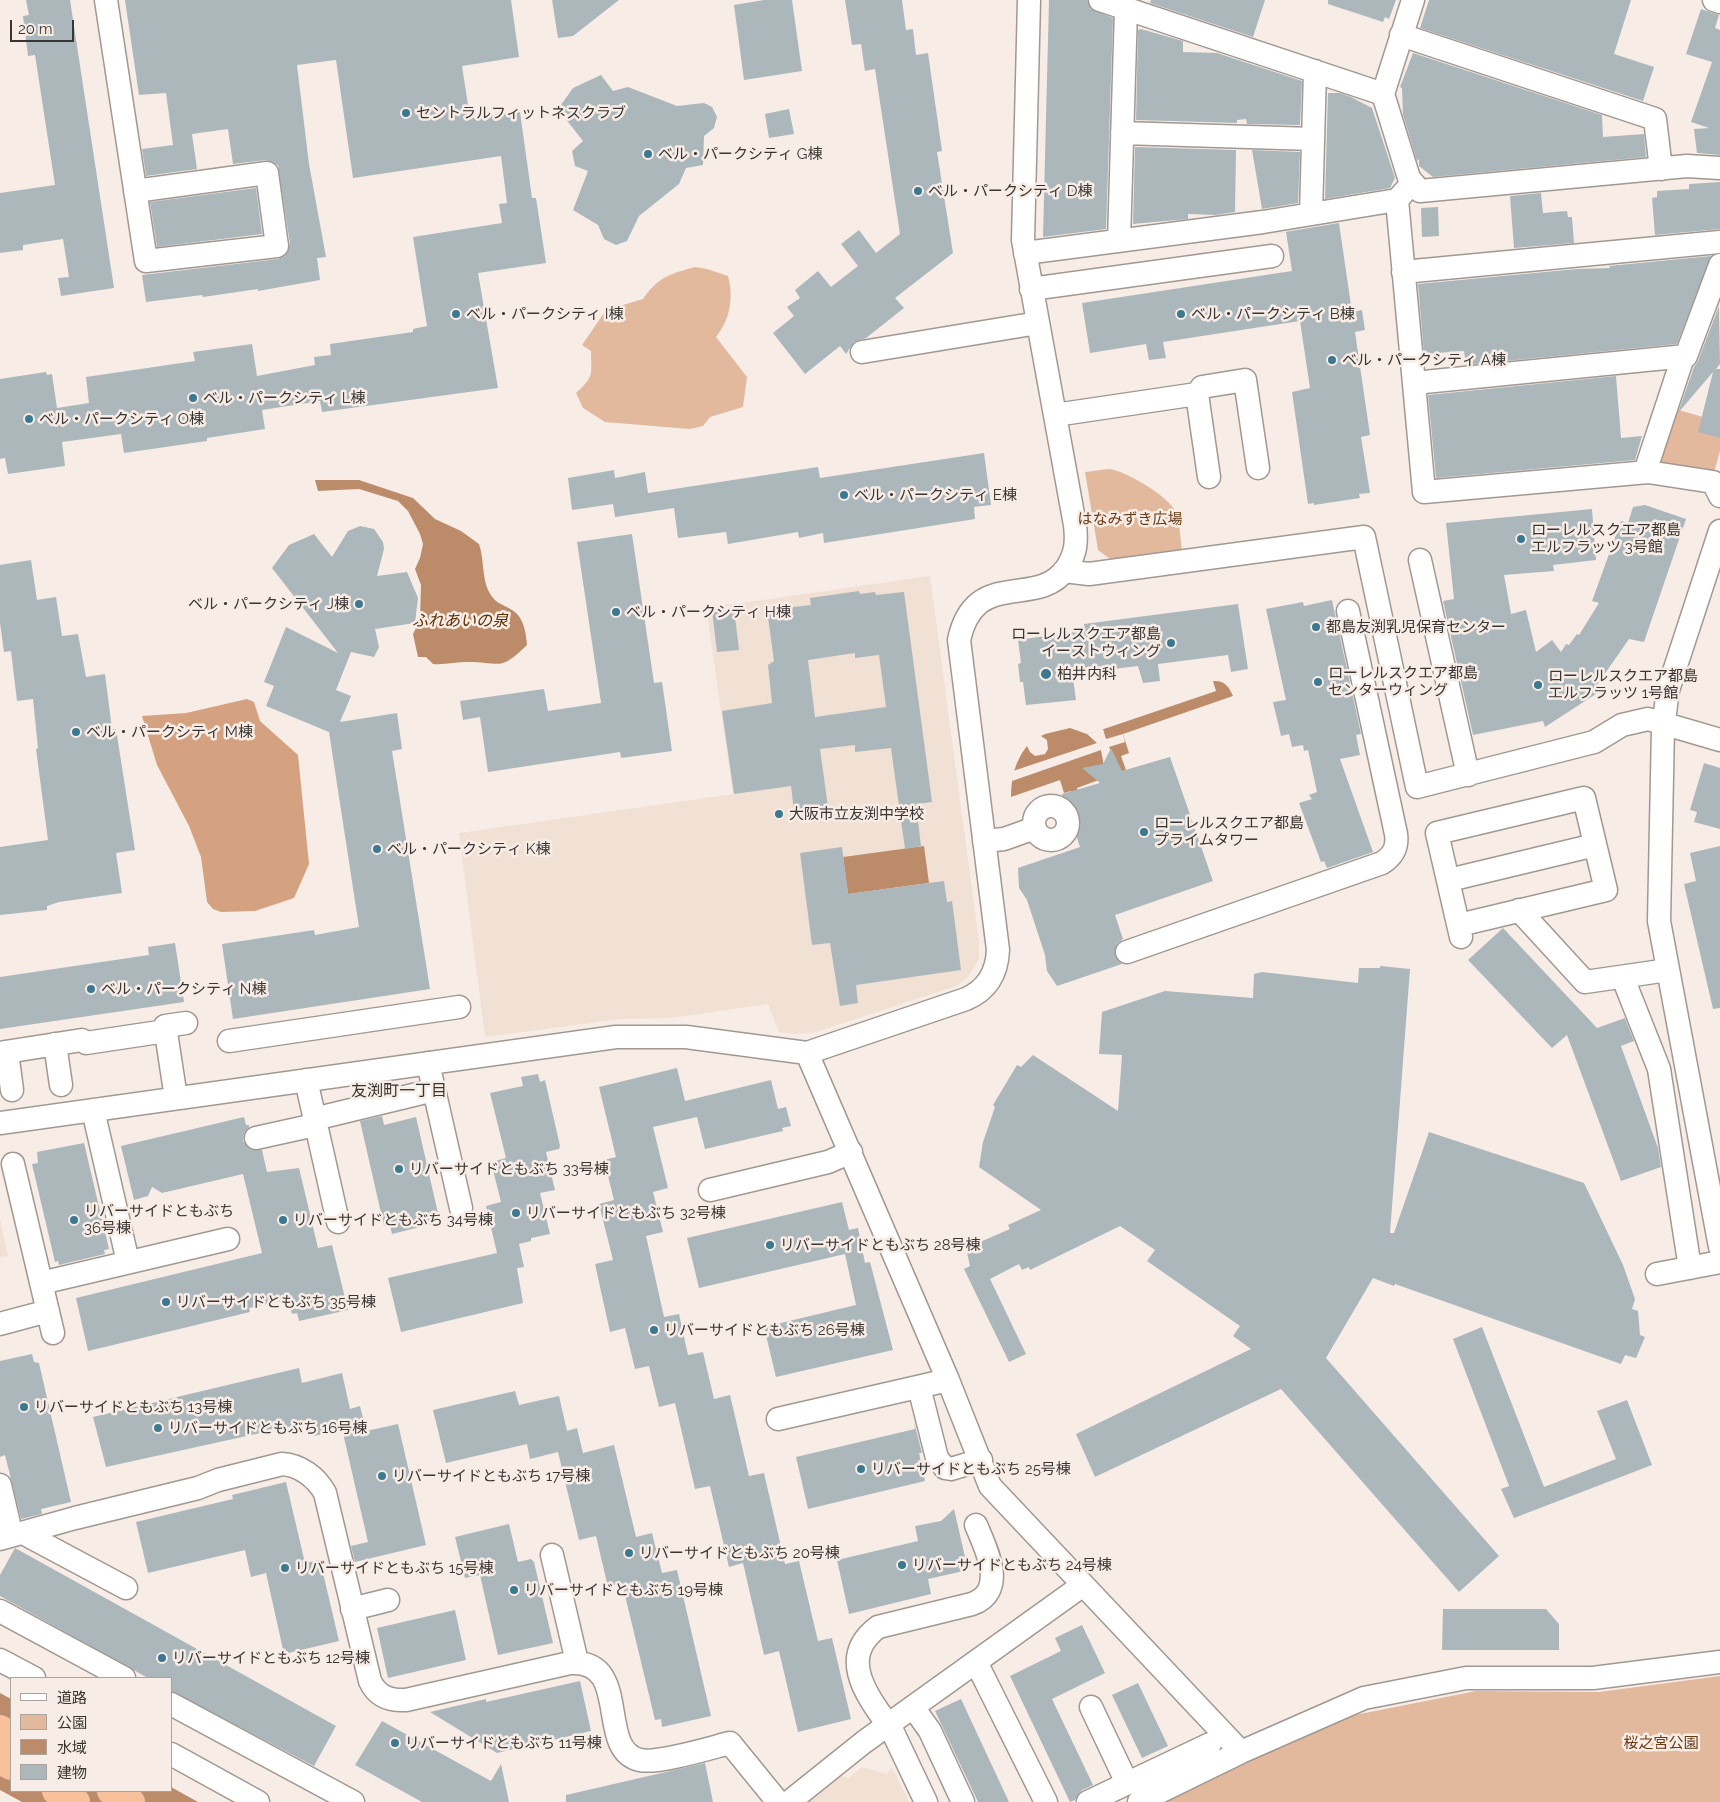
<!DOCTYPE html>
<meta charset="utf-8">
<style>
body{margin:0}
#map{position:relative;width:1720px;height:1802px;overflow:hidden;background:#f7ede6;font-family:Raleway,"Noto Sans JP",sans-serif}
canvas{display:block}
.legend{position:absolute;left:10px;top:1677px;width:162px;height:115px;box-sizing:border-box;background:#f7ede6;border:1px solid #aba39e;margin:0;padding:6px 9px;list-style:none;font-size:15px;color:#393532}
.legend li{display:flex;align-items:center;gap:10px;height:25px}
.legend b{width:25px;border:1px solid #aba39e}
.scale{position:absolute;left:10px;top:20px;width:64px;height:22px;box-sizing:border-box;border:2px solid #393532;border-top:0;padding-left:6px;font-size:15px;line-height:18px;white-space:nowrap;color:#393532;-webkit-text-stroke:4px #f7ede6;paint-order:stroke}
</style>
<div id="map">
<canvas width="1720" height="1802"></canvas>
<ul class="legend">
<li><b style="height:6px;background:#fff"></b>道路</li>
<li><b style="height:14px;background:#e2b99d"></b>公園</li>
<li><b style="height:14px;background:#bc8c6a"></b>水域</li>
<li><b style="height:14px;background:#acb7bc"></b>建物</li>
</ul>
<div class="scale">20 m</div>
</div>
<script>
const g = document.querySelector('canvas').getContext('2d');
g.lineJoin = 'round';
function fill(path, color) { g.fillStyle = color; g.fill(path, 'evenodd'); }
function strokePath(path, color, width, dash) { g.strokeStyle = color; g.lineWidth = width; g.lineCap = dash ? 'butt' : 'round'; g.setLineDash(dash || []); g.stroke(path); }
function label(font, color, halo, rows, align = 'center') {
  g.font = font + ' Raleway,"Noto Sans JP",sans-serif'; g.lineWidth = 5; g.setLineDash([]); g.textBaseline = 'middle'; g.strokeStyle = halo; g.fillStyle = color; for (const [text, x, y, turn = 0] of rows) {
    g.save(); g.translate(x, y); g.rotate((+turn || 0) * Math.PI / 180); g.textAlign = isNaN(turn) ? turn : align; if (halo) g.strokeText(text, 0, 0); g.fillText(text, 0, 0); g.restore();
  }
}
fill(new Path2D(`
 M930,576L979,942V959L967,978L956,986L816,1032L795,1034L779,1032L768,1004L672,1018L620,1019L485,1037L459,833L733,794L706,606L734,604Z
 M0,1219L8,1256L0,1257Z
 M862,1767L887,1774L892,1767L909,1802H807L841,1776L849,1778Z`), '#f1e0d4');
fill(new Path2D(`
 M695,267L707,269L728,276C734,297 730,320 716,337L747,377L743,407L710,417L703,426L690,429L605,422L583,408L576,393C595,376 591,374 591,351L582,345L606,310L643,299C658,277 670,274 695,267Z
 M1672,408L1720,422V451L1713,476L1659,465L1657,460Z
 M1109,469C1124,470 1166,495 1174,509C1180,519 1180,538 1182,550L1110,559L1098,550L1085,472Z
 M1720,1676V1802H1153L1350,1716L1476,1691L1599,1692Z`), '#e2b99d');
fill(new Path2D(`
 M247,699L254,702L260,721L298,755L309,864L294,898L255,911L221,912L213,909L207,902L201,857L189,826L157,765L142,716L186,713Z`), '#d4a280');
fill(new Path2D(`
 M315,480H359L413,498L435,519L461,531L479,544C484,558 482,576 488,590C495,604 501,603 512,610C524,617 526,633 527,645C499,672 502,662 468,662C456,662 445,665 433,664L426,657H418L413,634L420,620L421,585L415,569L420,558L423,544L420,534L408,511L398,501L359,489L318,491Z
 M1213,681C1225,680 1229,687 1233,696L1123,734L1129,753L1121,756L1126,770L1077,788L1078,795L1073,797L1071,791L1064,793L1060,780L1011,797C1011,778 1015,761 1027,746L1030,752L1035,756L1045,754L1048,749L1047,740L1041,736L1045,734L1070,728L1087,734L1098,731L1216,691Z
 M924,846L929,883L848,894L843,857Z
 M0,1693L11,1699V1791H171V1787L198,1802H22L0,1790Z`), '#bc8c6a');
fill(new Path2D(`
 M1103,729L1106,739L1123,734L1125,742L1109,747L1112,754L1104,766L1101,750L1012,781L1013,771L1097,743L1087,734Z`), '#f7ede6');
fill(new Path2D(`
 M26,0H70L114,288L61,296L58,278L69,277L63,239L23,245V250L0,253V193L55,185L35,55L28,56L23,16L29,15Z
 M125,0H511L519,57L462,66L470,118L520,112L532,198H536L546,263L478,273L498,388L322,412L320,401L262,410L265,429L207,438V441L124,453L121,434L62,442L65,466L8,474L5,458L0,459V379L46,372L47,375L52,374L57,408L89,403L86,377L195,361L193,352L252,344L257,376L315,365L314,357L331,355L330,344L413,332V329L427,326L413,237L502,223L499,204L507,203L501,156L353,178L336,60L297,65L309,164L326,257L317,258L320,280L258,291V289L203,297L202,295L146,302L142,275L278,259L285,256L290,244L278,165L266,160L233,164L228,129L192,134L197,169L146,176L142,149L173,145L166,93L139,95Z
 M552,0H619L573,36L558,38Z
 M764,0H792L802,71L744,80L734,5Z
 M845,0H902L906,30L913,29L916,55L928,53L942,151L937,152L953,253L895,298L904,308L866,338L854,342L846,354L840,346L805,374L773,333L794,316L787,307L800,298L795,290L818,271L831,287L858,266L841,244L859,230L876,253L900,234L875,69L865,71L861,44L852,45Z
 M1049,0H1087L1091,9L1113,18L1106,229L1043,237Z
 M1151,0H1265L1253,37L1150,3Z
 M1328,0H1396L1389,19L1385,17L1383,22L1328,4Z
 M1429,0H1631L1614,54L1654,67L1643,101L1420,28Z
 M1701,9L1719,15L1715,28L1720,30V155L1697,153L1694,129L1709,128L1691,122L1712,62L1686,54Z
 M1141,29L1183,41V52L1217,53L1302,81L1300,125L1247,124L1246,119L1237,120V123L1136,120L1138,30Z
 M1413,53L1602,115L1603,137L1644,134L1646,157L1433,177L1419,166V159L1417,161L1403,115L1402,88L1400,87Z
 M601,75L613,91L628,87L677,106L704,103L712,107L717,117L714,128L704,136L703,165L686,168L679,184L639,216L627,241L616,245L604,239L598,225L573,210L588,171L575,166L572,151L583,141L558,109L573,88Z
 M1328,93H1340L1351,97L1372,108L1395,178L1390,188L1325,199Z
 M789,109L794,134L769,138L765,114Z
 M1135,147L1236,150L1235,212L1216,215L1188,214V219L1133,224Z
 M1252,150L1300,152L1298,203L1262,209Z
 M1720,182V229L1655,235L1652,198L1657,197V191L1689,189V184Z
 M256,188L262,234L157,247L150,202Z
 M1541,193L1543,213L1567,211L1568,217H1572L1574,243L1514,248L1510,196Z
 M1438,207L1439,236L1422,237L1421,208Z
 M1339,223L1352,312L1362,310L1365,330L1355,332L1370,435L1361,437L1370,493L1359,494L1360,498L1314,505V503L1308,504L1292,392L1310,388L1300,321L1163,342L1166,358L1149,360L1146,344L1090,353L1082,303L1292,271L1286,232L1267,235Z
 M1711,256L1677,344L1466,365L1464,351L1424,354L1418,284L1577,269L1610,268L1609,266Z
 M1719,306L1720,364L1716,369H1720V438L1698,432L1713,372L1678,413L1694,367L1698,361Z
 M1616,376L1621,438L1642,436L1635,460L1436,478L1428,395Z
 M984,453L991,505L974,507L975,519L824,543L823,533L799,538L798,532L728,544L726,532L678,538L674,508L615,517L613,504L572,510L568,478L614,470L615,478L645,472L648,493L818,467L820,478Z
 M1645,505L1686,519L1644,642L1629,639L1597,685L1602,690L1545,727L1543,721L1473,735L1443,601L1454,599L1446,523L1592,509L1596,560L1553,565L1554,571L1504,575L1511,614L1526,610L1536,652L1552,640L1561,652L1566,644L1569,645L1577,634L1579,635L1599,603L1592,601L1621,521L1628,523L1633,507Z
 M360,526L374,529L383,542L384,549L377,576L407,572L418,598L415,623L375,629L379,647L374,657L351,652L336,690L351,696L340,722L397,713L402,749L392,751L430,989L233,1019L222,944L314,930L315,935L359,927L329,732L266,706L274,686L264,682L286,627L338,653L272,568L289,545L314,534L332,557L348,531Z
 M632,534L654,683L662,682L672,751L621,758L620,752L488,772L480,717L463,720L460,701L544,689L548,711L601,703L577,542Z
 M31,560L37,600L56,597L62,636L78,634L86,677L105,674L112,729H116L135,850L116,853L122,893L59,902L47,906V910L0,915V847L48,840L36,749L38,748L33,699L17,701L11,651L4,652L0,623V565Z
 M859,591L860,594L875,592L876,595L904,592L932,802L916,804L921,846L905,849L891,748L855,752V745L820,749L829,814L795,819L791,786L734,794L722,711L772,703L768,665L774,661L767,610L811,605L810,598ZM855,653V658L879,655L886,707L815,717L808,660Z
 M1332,600L1361,734L1356,735L1360,755L1340,759L1373,852L1327,868L1324,861L1321,862L1299,803L1312,799L1309,795L1317,792L1308,750L1304,751L1303,745L1292,747L1289,734L1281,736L1273,702L1286,700L1266,609L1303,602L1304,606Z
 M1238,604L1248,669L1231,672L1228,655L1158,664L1160,681L1143,683L1138,666L1105,670L1106,674L1073,678L1076,700L1026,705L1023,682H1020L1018,664L1021,663L1018,640L1085,630L1084,624Z
 M734,608L739,650L717,652L712,611Z
 M1111,748L1122,771L1170,757L1213,881L1115,915L1123,939L1117,944L1115,956L1122,964L1057,986L1047,971L1045,955L1027,900L1019,888L1018,868L1080,847L1062,794L1100,783L1082,768L1103,764Z
 M1704,763L1720,768V829L1694,822L1697,812L1690,810Z
 M1720,846V1008L1713,1009L1684,884L1696,881L1690,853Z
 M842,847L848,894L944,881L947,902L952,901L961,970L856,985L858,1003L840,1006L830,943L812,945L800,853Z
 M1503,928L1597,1028L1625,1018L1634,1041L1621,1046L1658,1148L1661,1167L1621,1181L1567,1035L1552,1048L1468,960Z
 M175,943L184,1002L0,1029V977L149,955L148,947Z
 M1380,966L1410,969L1390,1233H1394L1429,1132L1584,1183L1623,1265L1635,1299L1632,1309L1638,1311L1640,1335L1645,1337L1636,1358L1625,1355L1621,1364L1395,1284L1394,1286L1373,1278L1326,1358L1499,1556L1459,1592L1281,1389L1095,1477L1076,1434L1251,1349L1233,1336L1240,1326L1147,1261L1155,1250L1120,1226L1030,1270L1029,1267L1022,1270L1019,1264L990,1279L1026,1354L1009,1362L964,1269L970,1266L966,1248L1010,1229L1008,1225L1041,1210L979,1167L983,1142L995,1107L993,1105L1017,1065L1021,1067L1033,1055L1118,1111L1122,1055L1099,1054L1102,1012L1165,991L1253,998L1254,974L1262,972L1358,983L1359,968H1380Z
 M677,1068L685,1101L771,1080L778,1109L786,1107L791,1126L782,1128L783,1131L705,1149L697,1117L653,1127L668,1188L653,1192L663,1232L646,1236L664,1317L679,1314L688,1355L703,1352L714,1399L730,1395L749,1476L764,1473L785,1564L799,1561L818,1641L832,1638L851,1719L798,1732L779,1651L764,1655L743,1563L729,1567L710,1486L695,1489L675,1403L659,1407L649,1366L635,1369L625,1328L610,1332L595,1264L613,1260L599,1204L614,1200L604,1160L616,1157L599,1087Z
 M538,1074L540,1082L545,1080L560,1146L559,1149L546,1152L555,1190L540,1193L550,1234L531,1238V1241L519,1244L524,1267L517,1268L523,1303L401,1332L388,1278L497,1253L486,1206L501,1202L491,1162L506,1158L490,1093L523,1086L521,1077Z
 M382,1116L384,1125L416,1117L440,1222L392,1234L390,1225L384,1226L360,1121Z
 M244,1117L246,1125H249V1127L244,1134L243,1141L252,1150H262L267,1172L299,1168L318,1248L332,1245L348,1310L299,1321L297,1313L292,1314L288,1299L249,1308L250,1312L88,1351L76,1298L262,1253L243,1174L162,1193L152,1187L148,1196L134,1200L121,1146Z
 M84,1143L109,1249L104,1250L105,1254L59,1265L58,1261L55,1262L32,1164L38,1163L37,1152Z
 M842,1202L849,1230L858,1228L865,1263L870,1262L893,1350L776,1377L764,1327L856,1305L845,1254L699,1288L687,1238Z
 M1482,1327L1544,1487L1616,1459L1597,1411L1627,1400L1652,1465L1514,1518L1501,1489L1509,1486L1453,1339Z
 M32,1354L34,1362L39,1363L71,1502L41,1509L42,1514L21,1519L5,1455L0,1457V1361Z
 M299,1368L302,1383L342,1373L350,1409L360,1406L366,1431L398,1424L426,1545L355,1562L351,1546L368,1542L342,1429L314,1436L310,1422L106,1467L93,1417Z
 M515,1391L519,1405L559,1396L567,1431L577,1428L583,1453L614,1445L636,1537L652,1533L662,1573L677,1570L711,1716L662,1727L661,1719L655,1720L622,1583L608,1587L596,1536L579,1540L558,1452L530,1459L527,1444L446,1463L433,1410Z
 M914,1422L922,1453H919L925,1481L808,1509L796,1457L915,1429Z
 M286,1482L305,1563L320,1560L339,1641L284,1654L266,1573L251,1577L245,1550L148,1573L136,1522L233,1499L232,1495Z
 M954,1509L968,1570L928,1579L931,1594L849,1614L837,1560L918,1541L915,1526L941,1521Z
 M509,1524L518,1562L531,1559L534,1562L553,1643L498,1655L480,1575L465,1578L455,1537Z
 M15,1548L336,1726L314,1766L171,1691V1678H148L0,1596V1575Z
 M1443,1609H1546L1559,1624V1650H1442Z
 M455,1610L466,1660L388,1678L377,1628Z
 M1082,1625L1105,1673L1052,1699L1093,1785L1082,1790L1075,1800L1070,1802L1010,1676L1061,1651L1055,1638Z
 M580,1681L591,1731L497,1753L430,1712L486,1699V1702Z
 M1138,1683L1168,1746L1142,1758L1112,1695Z
 M961,1699L1009,1802H978L935,1711Z
 M382,1721L491,1781L501,1764L509,1802H422L355,1765Z
 M705,1763L713,1802H566V1795Z`), '#acb7bc');
const minor = new Path2D(`
 M106,0L146,261L277,246L267,173L135,191
 M1100,0L1383,94
 M1413,0L1383,94L1409,178L1420,191L1687,166L1720,168
 M1714,0L1720,2
 M1401,35L1655,119L1661,169
 M1122,133L1313,139
 M1397,200L1424,492L1648,472L1713,482L1720,496
 M1311,214L1315,71
 M1119,241L1126,9
 M1025,253L1263,222L1397,200L1406,190
 M1403,272L1720,242
 M1031,289L1272,256
 M862,352L1038,323
 M1414,383L1686,356L1720,265
 M1197,394L1202,387L1245,380L1258,468
 M1055,415L1197,394L1209,477
 M1645,472L1683,357
 M1720,531L1668,690L1663,728L1659,921L1720,1247
 M1420,560L1468,775
 M1064,571L1089,574L1364,537L1417,787L1594,742L1622,725L1648,719L1720,740
 M1034 823a17 17 0 1 1 34 0a17 17 0 1 1-34 0Z
 M984,841L1004,839L1035,828
 M1449,880L1595,845
 M1519,910L1585,982L1668,970
 M1459,925L1606,890L1584,798L1437,833L1461,937
 M1127,952L1382,863C1393,856 1398,848 1396,834L1348,611
 M1623,978L1659,1069L1690,1268
 M229,1041L459,1007
 M55,1044L61,1085
 M7,1052L12,1090
 M0,1053L82,1040L86,1043L166,1031
 M807,1053L948,1380L990,1486L1241,1752
 M428,1063L461,1208
 M306,1080L338,1222
 M176,1098L165,1026L186,1023
 M93,1110L128,1262
 M314,1119L434,1090
 M0,1123L616,1037H686L807,1053L966,999C987,990 997,973 998,950L959,640C962,626 968,612 979,603C1006,583 1044,599 1066,569C1076,554 1077,542 1075,525L1023,240L1029,0
 M256,1138L315,1125
 M13,1164L53,1333
 M710,1190L828,1162L851,1152
 M1657,1274L1720,1262
 M41,1283L228,1239
 M0,1324L48,1311
 M919,1387L937,1458L945,1468L951,1469L981,1460
 M778,1419L948,1380
 M0,1485L10,1528L7,1537
 M23,1533L126,1588
 M0,1539L75,1518L198,1488L218,1480L282,1464C300,1465 316,1477 325,1493L370,1681C377,1696 389,1701 406,1700L570,1663C633,1659 595,1750 640,1760C658,1764 710,1748 730,1743L778,1802
 M552,1555L577,1662
 M352,1609L388,1600
 M0,1611L124,1678
 M0,1660L34,1678
 M976,1662L1046,1802
 M171,1704L353,1802
 M913,1707L930,1731L963,1802
 M1091,1707L1127,1783
 M889,1724L926,1802
 M888,1725C866,1694 838,1657 878,1627L972,1604C1008,1591 986,1549 976,1525
 M171,1754L258,1802
 M789,1802L864,1742L1083,1585
 M1088,1802L1210,1744
 M1139,1802L1241,1752L1364,1698L1466,1678H1593L1720,1662`);
const highway = new Path2D(`
 M0,1729L11,1736
 M0,1760L11,1766
 M56,1791L76,1802
 M111,1791L131,1802`);
strokePath(minor, '#a29892', 25);
strokePath(highway, '#b59077', 30);
strokePath(minor, '#fff', 22);
strokePath(highway, '#f8c19c', 28);
for (const [x, y, r, color] of [
 [406,113,5,"#3c7890"],
 [648,154,5,"#3c7890"],
 [918,191,5,"#3c7890"],
 [456,314,5,"#3c7890"],
 [1181,314,5,"#3c7890"],
 [1332,360,5,"#3c7890"],
 [193,398,5,"#3c7890"],
 [29,419,5,"#3c7890"],
 [844,495,5,"#3c7890"],
 [1521,539,5,"#3c7890"],
 [359,604,5,"#3c7890"],
 [616,612,5,"#3c7890"],
 [1316,627,5,"#3c7890"],
 [1171,643,5,"#3c7890"],
 [1046,674,6,"#3c7890"],
 [1318,682,5,"#3c7890"],
 [1538,685,5,"#3c7890"],
 [76,732,5,"#3c7890"],
 [779,814,5,"#3c7890"],
 [1144,832,5,"#3c7890"],
 [377,849,5,"#3c7890"],
 [91,989,5,"#3c7890"],
 [399,1169,5,"#3c7890"],
 [516,1213,5,"#3c7890"],
 [74,1220,5,"#3c7890"],
 [283,1220,5,"#3c7890"],
 [770,1245,5,"#3c7890"],
 [166,1302,5,"#3c7890"],
 [654,1330,5,"#3c7890"],
 [24,1407,5,"#3c7890"],
 [158,1428,5,"#3c7890"],
 [861,1469,5,"#3c7890"],
 [382,1476,5,"#3c7890"],
 [629,1553,5,"#3c7890"],
 [902,1565,5,"#3c7890"],
 [285,1568,5,"#3c7890"],
 [514,1590,5,"#3c7890"],
 [162,1658,5,"#3c7890"],
 [395,1743,5,"#3c7890"]
]) { const dot = new Path2D(); dot.arc(x, y, r, 0, 2 * Math.PI); g.fillStyle = color; g.fill(dot); strokePath(dot, '#f7ede6', 2); }
label('15px', '#393532', '#f7ede6', [
 ["セントラルフィットネスクラブ",416,113],
 ["ベル・パークシティ G棟",658,154],
 ["ベル・パークシティ D棟",928,191],
 ["ベル・パークシティ I棟",466,314],
 ["ベル・パークシティ B棟",1191,314],
 ["ベル・パークシティ A棟",1342,360],
 ["ベル・パークシティ L棟",203,398],
 ["ベル・パークシティ O棟",39,419],
 ["ベル・パークシティ E棟",854,495],
 ["ローレルスクエア都島",1531,530],
 ["エルフラッツ 3号館",1531,547],
 ["ベル・パークシティ J棟",349,604,"right"],
 ["ベル・パークシティ H棟",626,612],
 ["都島友渕乳児保育センター",1326,627],
 ["ローレルスクエア都島",1161,634,"right"],
 ["イーストウィング",1161,651,"right"],
 ["ローレルスクエア都島",1328,673],
 ["センターウィング",1328,690],
 ["柏井内科",1057,674],
 ["ローレルスクエア都島",1548,676],
 ["エルフラッツ 1号館",1548,693],
 ["ベル・パークシティ M棟",86,732],
 ["大阪市立友渕中学校",789,814],
 ["ローレルスクエア都島",1154,823],
 ["プライムタワー",1154,840],
 ["ベル・パークシティ K棟",387,849],
 ["ベル・パークシティ N棟",101,989],
 ["リバーサイドともぶち 33号棟",409,1169],
 ["リバーサイドともぶち",84,1211],
 ["36号棟",84,1228],
 ["リバーサイドともぶち 32号棟",526,1213],
 ["リバーサイドともぶち 34号棟",293,1220],
 ["リバーサイドともぶち 28号棟",780,1245],
 ["リバーサイドともぶち 35号棟",176,1302],
 ["リバーサイドともぶち 26号棟",664,1330],
 ["リバーサイドともぶち 13号棟",34,1407],
 ["リバーサイドともぶち 16号棟",168,1428],
 ["リバーサイドともぶち 25号棟",871,1469],
 ["リバーサイドともぶち 17号棟",392,1476],
 ["リバーサイドともぶち 20号棟",639,1553],
 ["リバーサイドともぶち 24号棟",912,1565],
 ["リバーサイドともぶち 15号棟",295,1568],
 ["リバーサイドともぶち 19号棟",524,1590],
 ["リバーサイドともぶち 12号棟",172,1658],
 ["リバーサイドともぶち 11号棟",405,1743]
], 'left');
label('15px', '#693912', '#f7ede6', [
 ["はなみずき広場",1130,519],
 ["桜之宮公園",1661,1743]
]);
label('italic 16px', '#5d2e04', '#f7ede6', [
 ["ふれあいの泉",460,621]
]);
label('16px', '#393532', '#f7ede6', [
 ["友渕町一丁目",399,1091]
]);
</script>
